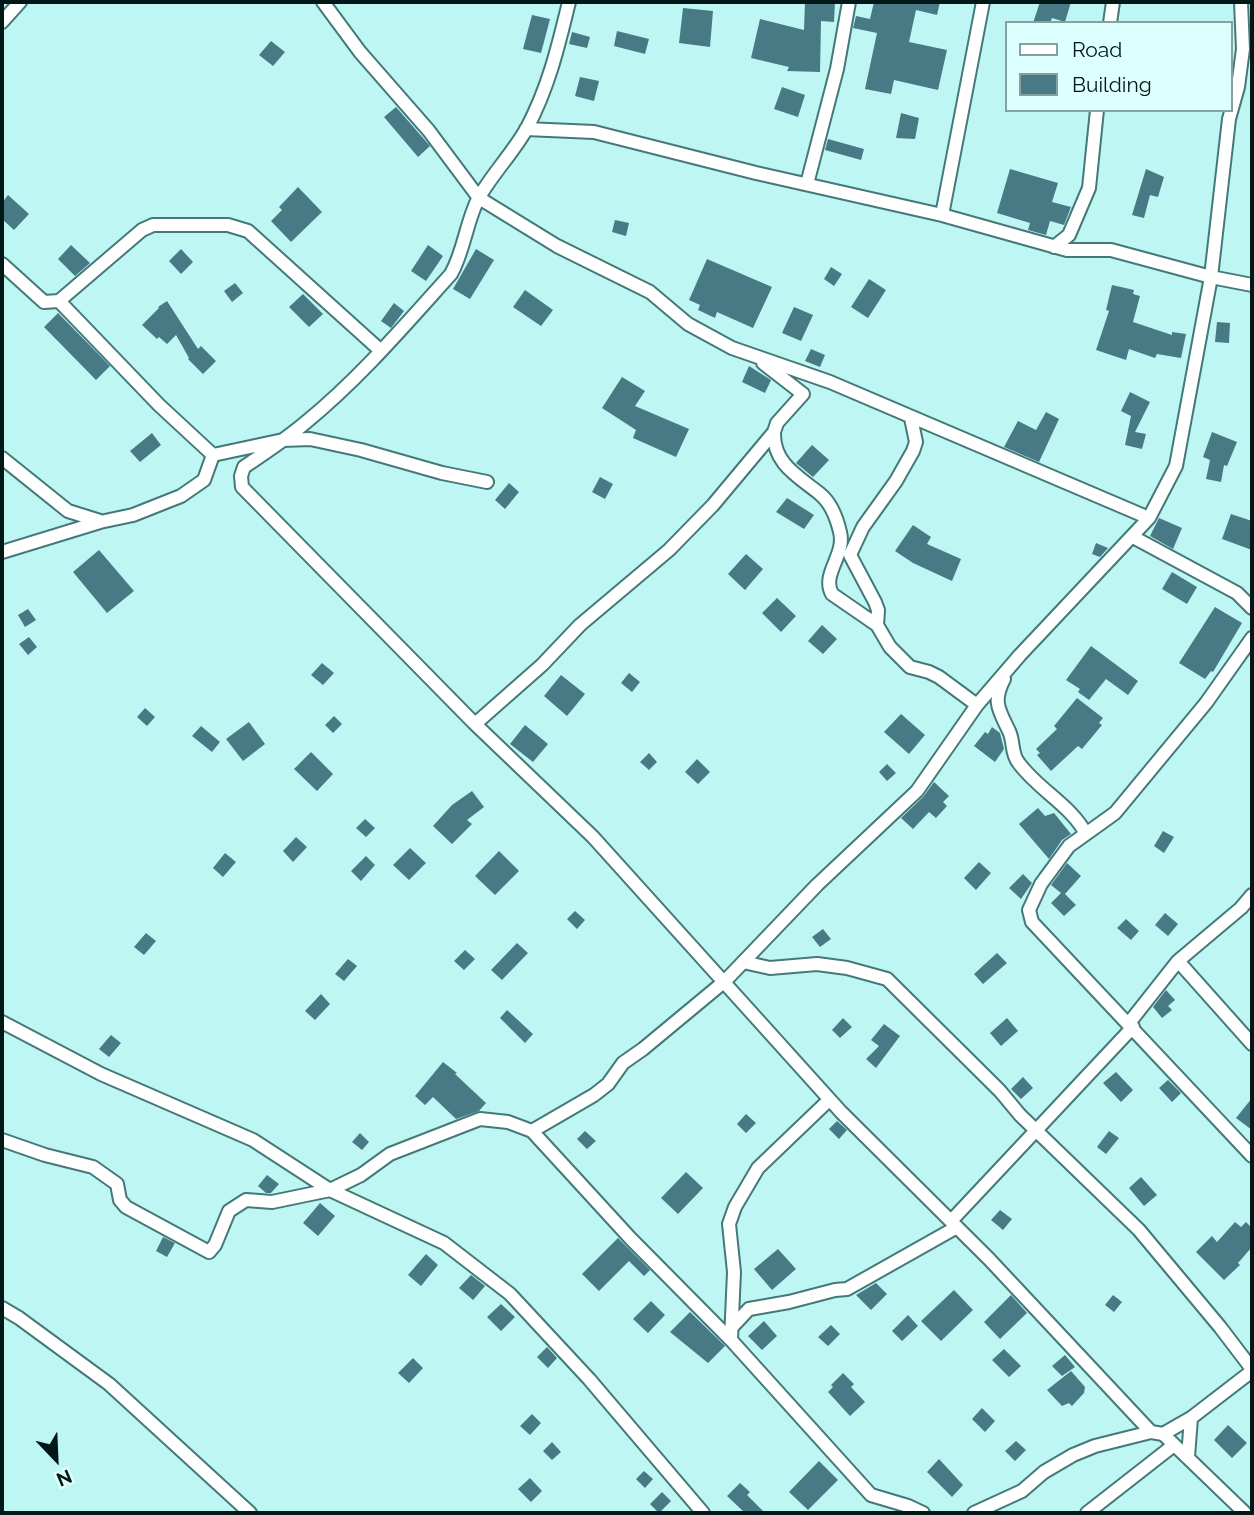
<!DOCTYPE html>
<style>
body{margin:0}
#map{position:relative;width:1254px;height:1515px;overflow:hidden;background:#bef6f4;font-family:Raleway,sans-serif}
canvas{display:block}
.frame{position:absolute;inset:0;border:4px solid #021717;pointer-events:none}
.legend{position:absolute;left:1005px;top:21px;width:228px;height:91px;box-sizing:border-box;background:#ddfffd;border:2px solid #85a2a1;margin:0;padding:9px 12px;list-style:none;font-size:21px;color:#021717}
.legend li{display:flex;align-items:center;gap:14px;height:35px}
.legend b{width:35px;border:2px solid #85a2a1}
.north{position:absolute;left:21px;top:1424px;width:70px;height:70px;-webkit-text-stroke:5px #ddfffd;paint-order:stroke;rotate:157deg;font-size:19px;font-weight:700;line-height:28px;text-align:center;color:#021717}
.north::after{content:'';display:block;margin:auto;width:24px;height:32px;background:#021717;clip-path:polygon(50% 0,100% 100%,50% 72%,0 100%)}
</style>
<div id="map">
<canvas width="1254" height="1515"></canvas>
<div class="frame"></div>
<ul class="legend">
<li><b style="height:9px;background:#fff"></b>Road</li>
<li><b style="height:19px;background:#477a85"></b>Building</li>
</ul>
<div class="north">N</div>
</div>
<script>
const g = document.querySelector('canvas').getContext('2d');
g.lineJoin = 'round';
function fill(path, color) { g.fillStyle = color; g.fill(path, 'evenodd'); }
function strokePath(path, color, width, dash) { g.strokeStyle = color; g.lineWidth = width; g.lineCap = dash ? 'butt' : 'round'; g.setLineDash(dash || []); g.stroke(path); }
fill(new Path2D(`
 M805,2H835L834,22L821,21L820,72L787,71L789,67L751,58L760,19L804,30Z
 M874,2H940L937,15L916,10L909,42L947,50L938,90L894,80L891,94L865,89L877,33L853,28L856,16L870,19Z
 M1040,2H1071L1065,22L1052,18L1050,23H1033Z
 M683,8L713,11L710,47L679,43Z
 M532,15L550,19L541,53L523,49Z
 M617,31L649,39L645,54L614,46Z
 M572,32L590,37L587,48L569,44Z
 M271,41L285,52L273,66L259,55Z
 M580,77L599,81L594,101L575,96Z
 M782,87L805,95L798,117L774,109Z
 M396,107L430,146L418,157L384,117Z
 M901,113L919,118L915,139L896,138Z
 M828,139L864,149L861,160L825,150Z
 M1010,169L1058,183L1052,202L1071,207L1064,225L1050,221L1046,235L1028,230L1030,223L997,213Z
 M1146,169L1164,177L1158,197L1150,195L1144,218L1132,215Z
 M298,187L322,212L291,242L271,221L282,210L279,207Z
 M8,195L29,214L14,230L2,219V203Z
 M615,220L629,223L626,236L612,232Z
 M71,245L90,263L75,276L58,259Z
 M428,245L443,256L426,281L411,271Z
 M181,249L193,262L181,274L169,261Z
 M476,249L494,260L470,299L453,289Z
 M707,259L772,287L753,328L717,312L715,318L698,310L700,305L689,300Z
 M831,267L842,274L834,286L824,279Z
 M869,279L886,290L868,318L851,307Z
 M235,283L243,293L232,302L224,291Z
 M1112,285L1134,290L1133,294L1140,296L1133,322L1172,335V332L1186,334L1181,358L1157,354L1155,358L1129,349L1126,360L1096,350L1109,311L1106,310Z
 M525,290L553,310L541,326L513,307Z
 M303,294L323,314L309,327L289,307Z
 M167,301L198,349L201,346L216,361L203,374L188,359L189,358L176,335L167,344L159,337L157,339L142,325L159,308L158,307Z
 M394,303L404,311L391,328L381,321Z
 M794,307L813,315L801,341L782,333Z
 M58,313L110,366L96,380L44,327Z
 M1217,322L1230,323L1229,343L1215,342Z
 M811,349L825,355L820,367L805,361Z
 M749,366L771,380L765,393L742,382Z
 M622,377L645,391L635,406L689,429L676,457L633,438L636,430L602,408Z
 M1130,392L1150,402L1135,432L1146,434L1142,449L1125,445L1131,416L1121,411Z
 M1046,412L1059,419L1039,462L1004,447L1018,421L1036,430Z
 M1212,432L1237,442L1227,466L1224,465L1221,482L1206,479L1210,460L1203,457Z
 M152,433L161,445L140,462L130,451Z
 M812,445L829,460L813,477L796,463Z
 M600,477L613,484L605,499L592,492Z
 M509,483L519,492L505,509L495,500Z
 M787,498L814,515L804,529L776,512Z
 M1231,514L1252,521V550L1222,539Z
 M1159,518L1182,528L1173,549L1150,536Z
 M913,525L931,537L927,544L961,559L952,581L913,563L895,551Z
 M1096,543L1108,548L1100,557L1092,554Z
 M99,550L134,591L107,613L73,572Z
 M746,554L763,569L745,590L728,574Z
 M1172,572L1197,587L1187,604L1162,589Z
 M777,598L796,616L781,632L762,613Z
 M1215,607L1242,623L1213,672L1211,671L1205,679L1179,663Z
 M28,609L36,620L25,627L18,615Z
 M822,625L837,639L823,654L808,641Z
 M29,637L37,647L28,655L19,644Z
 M1091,646L1138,681L1128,695L1106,679L1089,700L1078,692L1080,689L1066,680Z
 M322,663L334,673L323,685L311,675Z
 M629,673L640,682L632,692L621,683Z
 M561,675L585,694L567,716L544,696Z
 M1077,698L1103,718L1099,723L1102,725L1082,749L1078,746L1051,771L1037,755L1040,753L1036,749L1057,729L1054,726Z
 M145,708L155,717L147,726L137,717Z
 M901,714L925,735L909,754L884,732Z
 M334,716L342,724L333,733L325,725Z
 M249,722L265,744L243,761L226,739Z
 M525,725L548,744L533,762L510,744Z
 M201,726L220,742L212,752L192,736Z
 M992,727L1000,733L1004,749L995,762L974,746L985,732L988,734Z
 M311,752L333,774L317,791L294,769Z
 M649,753L657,762L649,770L640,762Z
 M697,759L710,772L698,784L685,772Z
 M887,764L896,773L887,781L879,772Z
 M934,782L949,796L943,802L947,806L936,818L929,812L913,829L901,818L923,797Z
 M472,791L484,807L467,820L472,824L452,844L433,826L452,805Z
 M1038,808L1045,816L1054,813L1071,834L1062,840L1049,859L1019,824Z
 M365,819L375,828L366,837L356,828Z
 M1163,831L1174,837L1164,853L1154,846Z
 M296,837L307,847L293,862L283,851Z
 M410,848L426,863L409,880L393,865Z
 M499,851L519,871L495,895L475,876Z
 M225,853L236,862L223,877L213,868Z
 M366,856L375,865L361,881L351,871Z
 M979,862L991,873L976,890L964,878Z
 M1067,863L1081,876L1065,894L1076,905L1064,916L1051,903L1061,893L1051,885Z
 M1023,874L1032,883L1021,899L1009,888Z
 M575,911L585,920L577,929L567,919Z
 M1165,913L1178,924L1168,936L1155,925Z
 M1126,919L1139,931L1131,940L1117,928Z
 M823,929L831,939L820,947L812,937Z
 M146,933L156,941L144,955L134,947Z
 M517,943L528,953L502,980L491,970Z
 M465,950L475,959L464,970L454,961Z
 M997,953L1007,963L983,984L974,974Z
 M348,959L357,966L344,981L335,974Z
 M1166,990L1175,1000L1168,1006L1172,1010L1162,1018L1153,1007Z
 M321,994L330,1004L315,1020L305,1011Z
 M507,1010L533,1034L525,1043L500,1018Z
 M843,1018L852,1027L840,1038L832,1030Z
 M1007,1018L1018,1031L1001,1046L990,1033Z
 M884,1024L900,1036L876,1068L866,1059L879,1046L871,1040Z
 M111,1035L121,1043L109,1057L99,1049Z
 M443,1062L457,1073L455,1074L486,1103L479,1111L456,1119L433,1097L425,1105L415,1096Z
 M1116,1072L1133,1090L1121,1102L1103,1083Z
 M1023,1077L1033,1088L1021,1099L1011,1089Z
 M1168,1080L1181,1093L1172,1102L1159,1088Z
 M1252,1098V1130L1236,1118Z
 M746,1114L756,1123L746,1133L737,1124Z
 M837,1121L847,1130L839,1139L829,1129Z
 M585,1131L596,1141L587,1149L577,1139Z
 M1109,1131L1119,1138L1106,1154L1097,1147Z
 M360,1133L369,1142L362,1150L352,1142Z
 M686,1172L703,1188L678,1214L661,1198Z
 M267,1175L279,1184L271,1193H266L258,1186Z
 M1141,1177L1157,1195L1144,1206L1129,1188Z
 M320,1203L335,1216L318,1236L303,1223Z
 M1000,1210L1012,1219L1003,1230L991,1220Z
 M1235,1222L1241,1227L1246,1222L1252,1228V1247L1238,1263L1240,1265L1224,1280L1196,1252L1212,1236L1217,1242Z
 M163,1237L175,1243L167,1257L156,1251Z
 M618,1238L650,1270L644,1276L629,1261L599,1291L582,1274Z
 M778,1249L796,1269L772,1290L754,1269Z
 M426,1254L438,1265L421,1286L408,1275Z
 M471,1275L485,1286L473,1300L459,1288Z
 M876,1283L887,1294L871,1310L856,1295Z
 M954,1290L973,1310L941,1341L921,1321Z
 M1011,1295L1027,1313L1000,1339L984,1322Z
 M1113,1295L1122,1302L1114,1312L1105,1305Z
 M651,1301L665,1315L648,1333L633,1319Z
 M501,1304L515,1317L501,1331L487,1317Z
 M690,1312L725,1346L708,1363L670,1332Z
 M908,1315L918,1326L902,1341L892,1331Z
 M764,1321L777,1336L762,1350L748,1336Z
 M831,1325L840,1334L828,1346L818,1337Z
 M547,1347L557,1358L548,1368L537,1357Z
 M1004,1349L1021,1366L1009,1377L992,1360Z
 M1065,1355L1075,1367L1062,1376L1052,1366Z
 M413,1358L423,1368L409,1383L398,1373Z
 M1071,1371L1085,1387L1084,1393L1072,1406L1069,1403L1062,1406L1047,1390Z
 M843,1373L854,1384L851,1387L865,1402L850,1416L828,1392L833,1387L831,1385Z
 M982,1408L995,1421L985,1432L972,1419Z
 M532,1414L541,1423L530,1435L520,1426Z
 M1228,1425L1247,1443L1232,1458L1214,1440Z
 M1016,1441L1026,1450L1015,1461L1005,1451Z
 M552,1442L561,1452L552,1460L543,1451Z
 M939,1459L963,1485L952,1497L927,1472Z
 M819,1461L838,1480L808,1510L789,1492Z
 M644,1471L653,1479L645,1488L636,1479Z
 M530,1478L542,1491L531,1502L518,1489Z
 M740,1483L750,1492L747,1495L765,1513H745L727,1496Z
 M662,1492L671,1501L659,1513L650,1504Z`), '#477a85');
const minor = new Path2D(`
 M323,2L360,52L429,131L479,198L557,246L650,292L688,324L732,348L830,382L1149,518
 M569,2C558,47 549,86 527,128C513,153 492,174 478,199C466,223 464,251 451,274C405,325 359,379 305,423C286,439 265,453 244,467L241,476L242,487L475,724L593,837L841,1112L989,1259L1151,1432L1163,1434L1245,1513
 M2,22L20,2
 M1110,23L1113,2
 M526,129L594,132L756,173L942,215L1067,250H1111L1211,277L1252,285
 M807,184L837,69L849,2
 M942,215L983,2
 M1054,247L1069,235L1089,188L1097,110
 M2,264L44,302L59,301L159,405L213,455
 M59,301L142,230L153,225H228L248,231L381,351
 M911,418L916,442L913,451L896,481L863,527L850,555L875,602L878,610L877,625L890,647L910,667L929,672L939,677L977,705
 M774,432C773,464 798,476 820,494C831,503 837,519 840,532C846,555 821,574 832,594L877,625
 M2,458L68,511L100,521
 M1133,537L1237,593L1252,608
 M2,552L100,522L133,515L181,496L204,480L213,455L283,440L310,439L361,450L442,473L487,482
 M1252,638L1206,703L1115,813L1069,846L1041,884L1029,910L1032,922L1252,1156
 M1004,679C992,702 999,710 1009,731C1014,741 1011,753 1018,762C1037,789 1071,805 1086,834
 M475,724L542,665L580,625L669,550L713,505L774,432L777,423L803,394L763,363
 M1178,961L1252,1044
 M743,962L770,968L817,964L847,968L887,979L1000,1091L1020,1115L1139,1230L1220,1327L1252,1369
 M2,1022L101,1074L253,1140L330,1190L361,1175L390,1154L480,1119L508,1122L532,1131L594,1095L608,1084L623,1063L643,1049L725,981L817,885L917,791L977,705L1020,655L1149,518L1176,466L1211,277L1229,119L1238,87L1243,49L1241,2
 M1129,1023L1178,961L1241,908L1252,895
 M532,1131L631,1239L731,1340L871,1495L908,1506L923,1513
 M2,1140L45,1155L93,1167L117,1184L120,1200L126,1207L209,1252L215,1245L229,1211L246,1200L272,1202L330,1190L444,1243L510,1294L589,1379L703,1513
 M951,1221L1133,1027
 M2,1308L19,1318L109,1384L250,1513
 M733,1326L749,1309L789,1302L835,1290L847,1289L957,1227
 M731,1340L734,1272L729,1224L735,1207L758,1168L829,1100
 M1163,1434L1191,1418L1252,1371
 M1188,1457L1191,1418
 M974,1513L1022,1491L1044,1472L1073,1455L1095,1446L1151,1432
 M1087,1513L1174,1445`);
strokePath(minor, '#447978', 16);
strokePath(minor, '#fff', 12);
</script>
